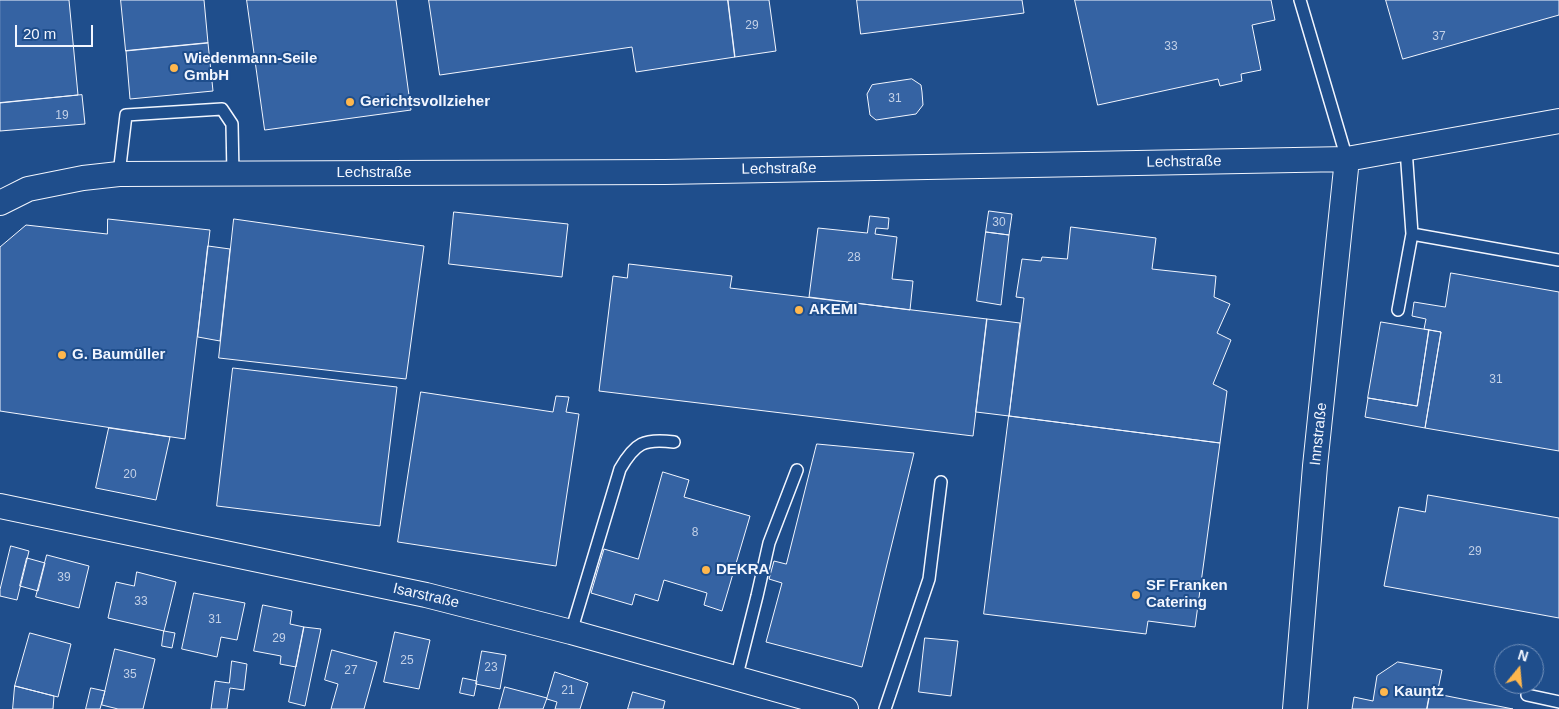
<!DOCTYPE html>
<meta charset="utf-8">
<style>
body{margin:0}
#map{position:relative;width:1559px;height:709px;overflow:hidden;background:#1f4e8c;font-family:Arial,sans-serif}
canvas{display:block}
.north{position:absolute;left:1494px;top:644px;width:50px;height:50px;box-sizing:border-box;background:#1f4e8c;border:1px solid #7391ba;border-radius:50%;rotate:17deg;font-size:14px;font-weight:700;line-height:20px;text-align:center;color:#f2f6ff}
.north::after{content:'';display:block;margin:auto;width:18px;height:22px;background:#ffb74d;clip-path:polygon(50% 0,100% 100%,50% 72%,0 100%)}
.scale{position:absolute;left:15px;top:25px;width:78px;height:22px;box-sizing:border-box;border:2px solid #f2f6ff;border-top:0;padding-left:6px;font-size:15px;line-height:18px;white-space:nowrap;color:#f2f6ff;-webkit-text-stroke:4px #1f4e8c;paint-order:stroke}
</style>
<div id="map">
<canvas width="1559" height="709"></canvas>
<div class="north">N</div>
<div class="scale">20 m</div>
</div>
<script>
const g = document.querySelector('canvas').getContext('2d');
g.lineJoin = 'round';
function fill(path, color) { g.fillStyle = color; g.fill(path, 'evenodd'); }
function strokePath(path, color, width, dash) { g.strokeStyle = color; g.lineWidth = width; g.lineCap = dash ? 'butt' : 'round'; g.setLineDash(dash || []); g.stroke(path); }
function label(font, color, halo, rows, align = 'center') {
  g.font = font + ' Arial,sans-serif'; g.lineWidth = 4; g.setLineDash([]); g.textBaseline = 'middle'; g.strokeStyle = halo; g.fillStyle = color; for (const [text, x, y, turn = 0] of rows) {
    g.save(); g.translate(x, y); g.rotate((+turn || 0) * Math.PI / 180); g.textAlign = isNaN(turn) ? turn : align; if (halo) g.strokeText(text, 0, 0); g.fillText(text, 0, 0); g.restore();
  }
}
const building = new Path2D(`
 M0,0H69L78,95L0,103Z
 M121,0H204L208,43L126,51Z
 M247,0H396L411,110L265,130Z
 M429,0H728L735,57L636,72L632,47L440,75Z
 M728,0H769L776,51L735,57Z
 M857,0H1022L1024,13L861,34Z
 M1075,0H1271L1275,20L1252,25L1261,70L1241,74L1242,81L1220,86L1218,79L1098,105Z
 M1386,0H1559V15L1403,59Z
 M208,43L213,91L130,99L126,51Z
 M912,79L921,85L922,92L923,105L916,114L876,120L870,115L867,94L872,85Z
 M82,95L85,124L0,131V103Z
 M989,211L1012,214L1009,235L986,232Z
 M454,212L568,224L562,277L449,264Z
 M870,216L889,218L888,229L876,228L875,234L897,237L892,279L913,281L910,310L809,297L818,228L867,233Z
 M108,219L210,230L185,439L0,411V247L26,225L107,234Z
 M234,219L424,246L406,379L219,358Z
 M1071,227L1156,238L1152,269L1216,276L1214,297L1230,304L1217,333L1231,340L1213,384L1227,391L1220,443L1009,416L1024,298L1016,297L1022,259L1041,261L1042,257L1067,259Z
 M986,232L1009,235L1001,305L977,301Z
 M208,246L230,249L220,341L198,337Z
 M629,264L732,276L730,288L987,319L973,436L599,391L613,276L627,278Z
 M1451,273L1559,292V451L1425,428L1441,332L1424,329L1426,319L1412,316L1414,302L1445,307Z
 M987,319L1020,323L1009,416L976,412Z
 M1381,322L1429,330L1417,406L1368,398Z
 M1429,330L1441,332L1425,428L1365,417L1368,398L1417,406Z
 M233,368L397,387L380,526L217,506Z
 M421,392L553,412L556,396L569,397L566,412L579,414L556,566L398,542Z
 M1009,416L1220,443L1195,627L1148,621L1146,634L984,614Z
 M109,428L170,437L156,500L96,488Z
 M817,444L914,453L862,667L766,642L782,583L769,579L774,561L786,564Z
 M663,472L689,480L684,497L750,516L722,611L704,605L707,593L664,580L658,601L635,594L632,605L591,593L604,549L638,559Z
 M1428,495L1559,518V618L1384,586L1399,507L1425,512Z
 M11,546L29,551L17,600L0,596V590Z
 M47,555L89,566L79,608L36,597Z
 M27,558L45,563L38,591L20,586Z
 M137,572L176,582L164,631L108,618L116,582L134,586Z
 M194,593L245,603L237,640L221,637L217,657L182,649Z
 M263,605L292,611L290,624L304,627L296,667L280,664L281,656L254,651Z
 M304,627L321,629L305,706L289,702Z
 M164,631L175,633L172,648L162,646Z
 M395,632L430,640L419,689L384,682Z
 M30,633L71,644L58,697L15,686Z
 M925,638L958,641L951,696L919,692Z
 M115,649L155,659L143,709H118L102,705Z
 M332,650L377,662L364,709H331L338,684L325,680Z
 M482,651L506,655L500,689L476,684Z
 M232,661L247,664L244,690L230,688L227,709H211L215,681L229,683Z
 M1398,662L1442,670L1437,694L1430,693L1427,709H1352L1354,697L1373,701L1377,676Z
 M555,672L588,683L580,709H555L557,702L547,699Z
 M463,678L477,681L474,696L460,693Z
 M15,686L54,696L53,709H13Z
 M505,687L547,698L543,709H499Z
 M91,688L105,691L100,709H86Z
 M633,692L665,701L663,709H628Z
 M1430,693L1437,694L1513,709H1427Z`);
fill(building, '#3563a3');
strokePath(building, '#f2f6ff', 1);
const service = new Path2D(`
 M1300,0L1347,159
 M1406,149L1412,234L1559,260
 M119,174L126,115L222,109L232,124L233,174
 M1398,310L1412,234
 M571,632L620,469C635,443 644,438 674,442
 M736,679L757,596L769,543L797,470
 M1527,695L1559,702
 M885,709L929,579L941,482`);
const minor = new Path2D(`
 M0,203L28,189L83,178L119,174L665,172L1347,159L1559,121
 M0,506L426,595L571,632L846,709
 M1295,709L1315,466L1347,159`);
strokePath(service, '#f2f6ff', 14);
strokePath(minor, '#f2f6ff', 26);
strokePath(service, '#1f4e8c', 11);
strokePath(minor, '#1f4e8c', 24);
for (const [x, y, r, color] of [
 [174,68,5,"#ffb74d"],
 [350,102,5,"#ffb74d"],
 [799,310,5,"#ffb74d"],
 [62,355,5,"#ffb74d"],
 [706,570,5,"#ffb74d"],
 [1136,595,5,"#ffb74d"],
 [1384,692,5,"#ffb74d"]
]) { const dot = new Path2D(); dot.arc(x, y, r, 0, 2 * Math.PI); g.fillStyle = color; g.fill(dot); strokePath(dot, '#1f4e8c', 2); }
label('12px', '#c3d1e8', null, [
 ["29",752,26],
 ["37",1439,37],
 ["33",1171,47],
 ["31",895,99],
 ["19",62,116],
 ["30",999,223],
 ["28",854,258],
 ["31",1496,380],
 ["20",130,475],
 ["8",695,533],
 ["29",1475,552],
 ["39",64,578],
 ["33",141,602],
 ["31",215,620],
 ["29",279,639],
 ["25",407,661],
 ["23",491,668],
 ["27",351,671],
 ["35",130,675],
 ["21",568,691]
]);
label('bold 15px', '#f2f6ff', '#1f4e8c', [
 ["Wiedenmann-Seile",184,59],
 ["GmbH",184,76],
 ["Gerichtsvollzieher",360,102],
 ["AKEMI",809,310],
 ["G. Baumüller",72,355],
 ["DEKRA",716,570],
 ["SF Franken",1146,586],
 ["Catering",1146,603],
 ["Kauntz",1394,692]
], 'left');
label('15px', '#f2f6ff', '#1f4e8c', [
 ["Lechstraße",1184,162,-1],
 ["Lechstraße",779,169,-1],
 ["Lechstraße",374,173],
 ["Innstraße",1319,434,-84],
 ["Isarstraße",426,596,13]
]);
</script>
